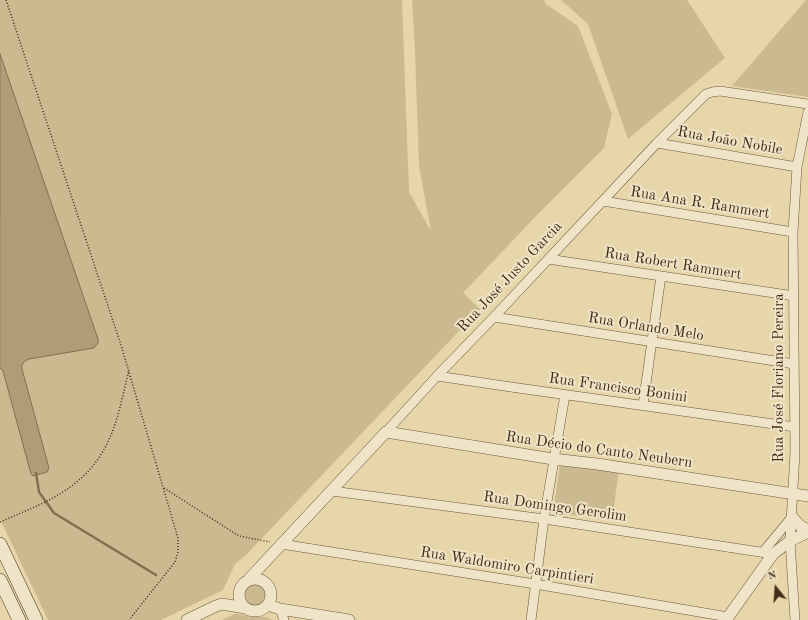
<!DOCTYPE html>
<meta charset="utf-8">
<style>
body{margin:0}
#map{position:relative;width:808px;height:620px;overflow:hidden;background:#e7d6a9;font-family:"Old Standard TT",serif}
canvas{display:block}
.north{position:absolute;left:756px;top:568px;width:40px;height:40px;-webkit-text-stroke:3px #efe4c7;paint-order:stroke;rotate:343deg;font-size:11px;font-weight:700;line-height:16px;text-align:center;color:#422d17}
.north::after{content:'';display:block;margin:auto;width:14px;height:18px;background:#422d17;clip-path:polygon(50% 0,100% 100%,50% 72%,0 100%)}
</style>
<div id="map">
<canvas width="808" height="620"></canvas>
<div class="north">N</div>
</div>
<script>
const g = document.querySelector('canvas').getContext('2d');
g.lineJoin = 'round';
function fill(path, color) { g.fillStyle = color; g.fill(path, 'evenodd'); }
function strokePath(path, color, width, dash) { g.strokeStyle = color; g.lineWidth = width; g.lineCap = dash ? 'butt' : 'round'; g.setLineDash(dash || []); g.stroke(path); }
function label(font, color, halo, rows, align = 'center') {
  g.font = font + ' "Old Standard TT",serif'; g.lineWidth = 4; g.setLineDash([]); g.textBaseline = 'middle'; g.strokeStyle = halo; g.fillStyle = color; for (const [text, x, y, turn = 0] of rows) {
    g.save(); g.translate(x, y); g.rotate((+turn || 0) * Math.PI / 180); g.textAlign = isNaN(turn) ? turn : align; if (halo) g.strokeText(text, 0, 0); g.fillText(text, 0, 0); g.restore();
  }
}
fill(new Path2D(`
 M0,0H402L409,192L431,231L419,166L415,52L412,0H544L546,4L578,26L612,114L604,148L537,215L463,293L480,309L245,556L235,564L223,590L161,620H48L0,519Z
 M561,0H687L725,58L628,139L588,24Z
 M806,0H808V97L732,86Z
 M560,463L619,470L612,520L553,513Z
 M241 595a13 13 0 1 1 26 0a13 13 0 1 1-26 0Z
 M235,614L266,617L273,620H222Z`), '#cbb990');
const water = new Path2D(`
 M0,54L98,339V343L94,348L29,359C24,361 21,364 22,369L49,468L47,472L33,476L31,474L3,371L0,368Z`);
fill(water, '#af9d77');
strokePath(water, '#837051', 1);
strokePath(new Path2D(`
 M36,473L39,492L54,513L156,575`), '#837051', 2.5);
const minor = new Path2D(`
 M657,143L797,167
 M603,201L793,232
 M548,259L794,296
 M494,317L794,364
 M437,376C556,394 675,410 795,427
 M643,405L661,276
 M386,432L437,376L494,317L657,143L706,94L712,92L720,91L808,104
 M332,491L544,519L773,554
 M281,544L535,584L728,617
 M763,552L792,517
 M280,609L284,620
 M531,620L544,519L565,395
 M795,620L790,541L795,452L793,232L797,167L808,112`);
const tertiary = new Path2D(`
 M792,517L800,526L808,530
 M239 595a16 16 0 1 1 32 0a16 16 0 1 1-32 0Z
 M249,579L386,432L553,459L597,464L808,496
 M268,605L280,609L349,620
 M187,620L216,606L222,604L245,608
 M726,620L773,554L790,541L808,532`);
const secondary = new Path2D(`
 M0,544L36,620
 M0,580L19,620`);
strokePath(minor, '#6b573c', 10);
strokePath(tertiary, '#6b573c', 12);
strokePath(secondary, '#422d17', 14);
strokePath(new Path2D(`
 M6,0L121,345L178,538V552L175,562L129,620
 M164,488L239,536L270,542
 M0,522C51,500 92,486 113,430C120,411 124,390 129,370`), '#422d17', 1.5, [1, 2]);
strokePath(minor, '#efe4c7', 9);
strokePath(tertiary, '#efe4c7', 11);
strokePath(secondary, '#efe4c7', 13);
label('15px', '#422d17', '#efe4c7', [
 ["Rua João Nobile",730,141,10],
 ["Rua Ana R. Rammert",700,203,9],
 ["Rua Robert Rammert",673,264,9],
 ["Rua José Justo Garcia",510,277,-47],
 ["Rua Orlando Melo",646,327,9],
 ["Rua José Floriano Pereira",779,378,-90],
 ["Rua Francisco Bonini",618,388,8],
 ["Rua Décio do Canto Neubern",599,450,8],
 ["Rua Domingo Gerolim",555,507,8],
 ["Rua Waldomiro Carpintieri",507,566,9]
]);
</script>
